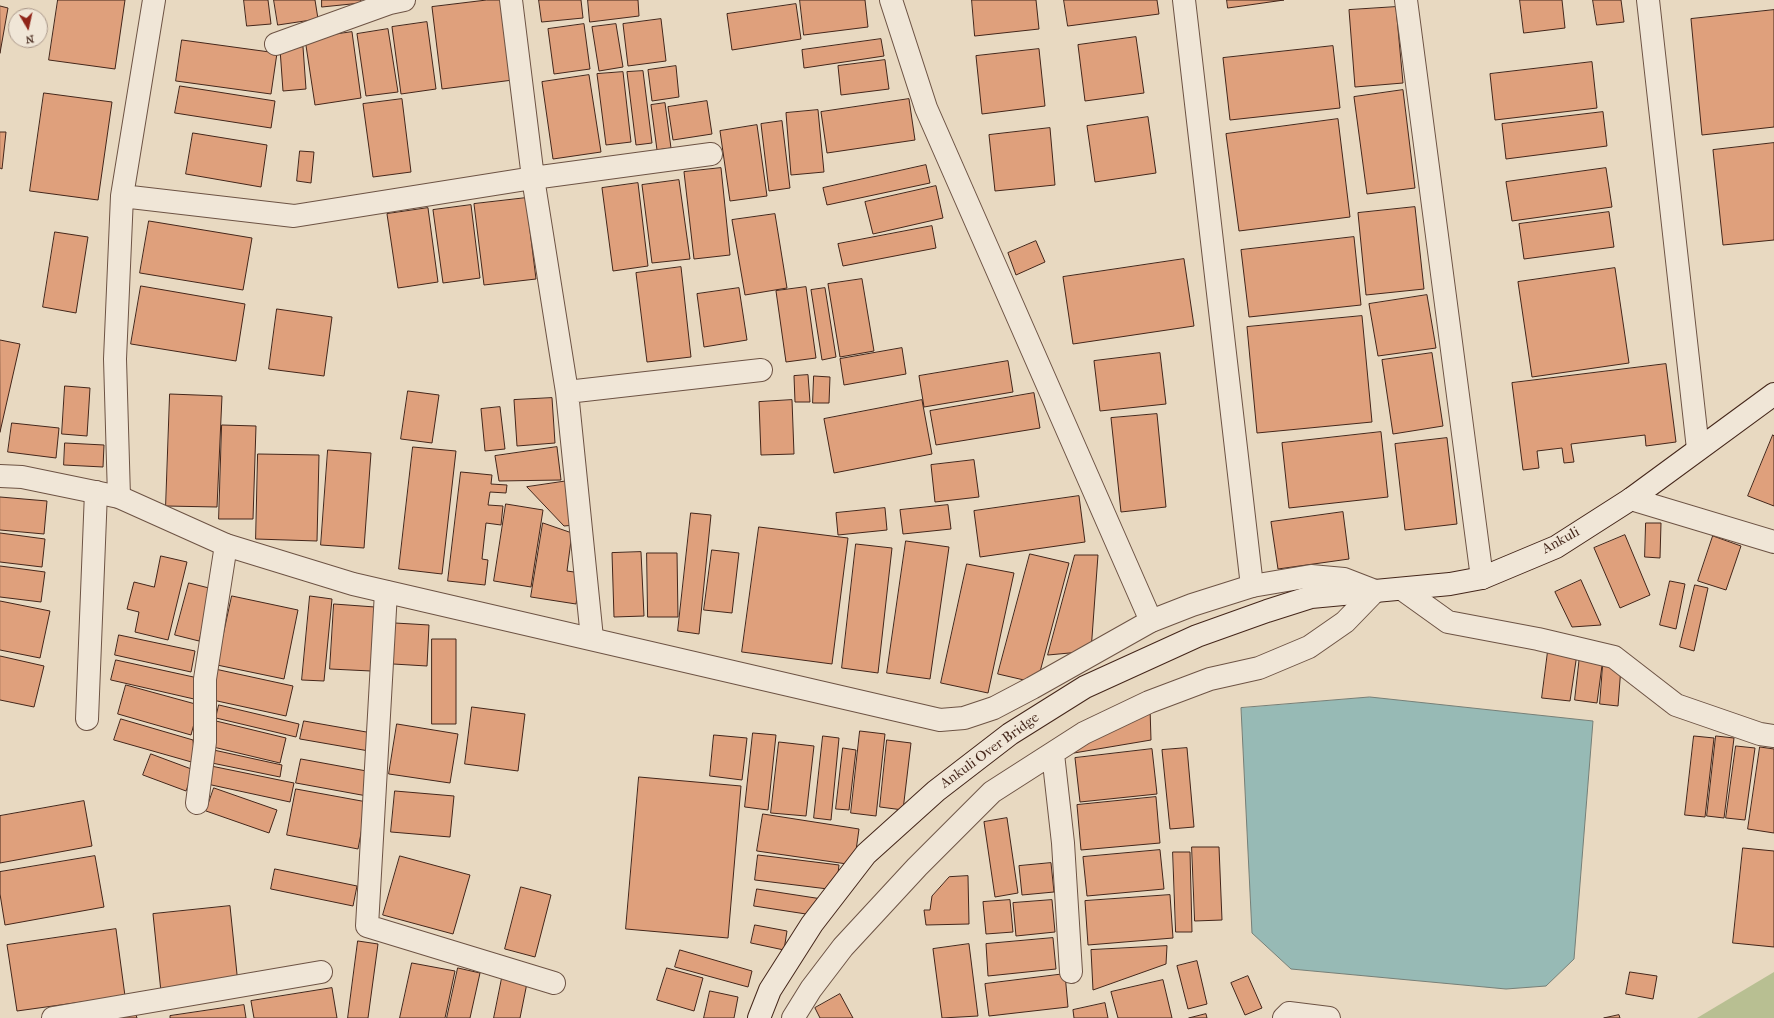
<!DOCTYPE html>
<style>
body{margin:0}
#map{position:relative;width:1774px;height:1018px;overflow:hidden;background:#e8d9c1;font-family:"IM FELL French Canon",serif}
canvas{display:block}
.north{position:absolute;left:8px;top:8px;width:40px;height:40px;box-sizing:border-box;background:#f0e6d7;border:1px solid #ab998b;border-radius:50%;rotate:171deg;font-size:11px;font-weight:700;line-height:16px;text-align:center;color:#44261a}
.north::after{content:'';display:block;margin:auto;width:14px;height:18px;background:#8f2418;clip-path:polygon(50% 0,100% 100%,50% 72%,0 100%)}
</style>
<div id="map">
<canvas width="1774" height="1018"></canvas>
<div class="north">N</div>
</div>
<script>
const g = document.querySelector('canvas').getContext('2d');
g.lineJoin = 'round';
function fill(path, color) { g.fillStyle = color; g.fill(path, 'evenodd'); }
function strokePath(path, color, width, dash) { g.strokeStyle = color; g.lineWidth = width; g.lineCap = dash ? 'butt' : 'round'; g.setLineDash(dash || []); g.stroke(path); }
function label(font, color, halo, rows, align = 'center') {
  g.font = font + ' "IM FELL French Canon",serif'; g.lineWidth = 3; g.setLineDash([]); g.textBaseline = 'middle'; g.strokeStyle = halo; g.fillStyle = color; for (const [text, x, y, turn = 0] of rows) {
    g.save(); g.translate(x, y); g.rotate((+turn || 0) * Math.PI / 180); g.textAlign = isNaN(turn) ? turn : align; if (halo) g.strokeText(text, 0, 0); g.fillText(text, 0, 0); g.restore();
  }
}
fill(new Path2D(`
 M1774,972V1018H1697Z`), '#b8bf92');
const water = new Path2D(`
 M1370,697L1593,721L1574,959L1546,986L1506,989L1291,969L1252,933L1241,708Z`);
fill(water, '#97bab5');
strokePath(water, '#767f77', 1);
const building = new Path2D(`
 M58,0H125L115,69L49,60Z
 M244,0H268L271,24L247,26Z
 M274,0H315L318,19L278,25Z
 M322,0H361V3L322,7Z
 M487,0H502L513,80L442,89L432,7Z
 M539,0H581L583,18L542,22Z
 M588,0H638L639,16L590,22Z
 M800,0H865L868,27L804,35Z
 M972,0H1036L1039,29L975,36Z
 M1064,0H1157L1159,14L1068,26Z
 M1227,0H1284L1228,8Z
 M1520,0H1562L1565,28L1524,33Z
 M1593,0H1621L1624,22L1597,25Z
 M796,4L801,39L732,50L727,14Z
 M0,6L8,8L0,53Z
 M1396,7L1403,83L1355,87L1349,10Z
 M1774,10V127L1702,135L1691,19Z
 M661,19L666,61L628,66L623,24Z
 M427,22L436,89L401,94L392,27Z
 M584,24L590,69L554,74L548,29Z
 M616,24L623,67L599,71L592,27Z
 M388,29L398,92L366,96L357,34Z
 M352,32L361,98L315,105L305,39Z
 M1136,37L1144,93L1085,101L1078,45Z
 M881,39L884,56L804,68L802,50Z
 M182,40L277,53L271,94L176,81Z
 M1333,46L1340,108L1230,120L1223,58Z
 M303,47L306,89L283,91L280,49Z
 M1039,49L1045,106L982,114L976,56Z
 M885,60L889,89L841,95L838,66Z
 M1592,62L1597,108L1495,120L1490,74Z
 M676,66L679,97L652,101L648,70Z
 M643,71L652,143L636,145L627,72Z
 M623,72L631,142L606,145L597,74Z
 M589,75L601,152L553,159L542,82Z
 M180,86L275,101L271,128L175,113Z
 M1403,90L1415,188L1367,194L1354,97Z
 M44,93L112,102L98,200L30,191Z
 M402,99L411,172L373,177L363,104Z
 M909,99L915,140L827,153L821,112Z
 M707,101L712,134L673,140L668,107Z
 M665,103L671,148L657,150L651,105Z
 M818,110L824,172L791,175L786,113Z
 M1603,112L1607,146L1506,159L1502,124Z
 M1148,117L1156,173L1095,182L1087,126Z
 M1338,119L1350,217L1239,231L1226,134Z
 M782,121L790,188L769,191L761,124Z
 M757,125L767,196L730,201L720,131Z
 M1050,128L1055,185L995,191L989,135Z
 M0,132H6L2,169L0,168Z
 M193,133L267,145L261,187L186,174Z
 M1774,143V240L1723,245L1713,150Z
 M300,151L314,152L311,183L297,181Z
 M926,165L930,183L827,205L823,188Z
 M721,168L730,255L694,259L684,172Z
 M1606,168L1612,207L1512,221L1506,182Z
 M679,180L690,259L652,263L642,185Z
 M638,183L648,266L613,271L602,188Z
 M936,186L943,218L873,234L865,202Z
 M526,198L536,279L484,285L474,204Z
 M471,205L480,278L443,283L433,210Z
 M1415,207L1424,289L1366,295L1358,213Z
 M428,208L438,282L398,288L387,214Z
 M1609,212L1614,247L1524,259L1519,224Z
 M775,214L787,288L745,295L732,220Z
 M149,221L252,238L243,290L140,273Z
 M932,226L936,248L843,266L838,244Z
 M55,232L88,237L76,313L43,307Z
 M1354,237L1361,305L1249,317L1241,250Z
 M1036,241L1045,262L1016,275L1008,253Z
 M1184,259L1194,326L1073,344L1063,277Z
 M681,267L691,357L647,362L636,273Z
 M1615,268L1629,363L1532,377L1518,282Z
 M862,279L874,351L840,357L828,284Z
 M141,286L245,304L236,361L131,344Z
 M806,287L816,358L786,362L776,291Z
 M739,288L747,340L704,347L697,294Z
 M825,288L836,357L822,360L811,290Z
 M1427,295L1436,348L1378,356L1369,304Z
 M277,309L332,317L324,376L269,369Z
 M1362,316L1372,422L1257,433L1247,327Z
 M0,340L20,344L0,432Z
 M902,348L906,374L844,385L840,359Z
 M1160,353L1166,404L1100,411L1094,361Z
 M1432,353L1443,426L1393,434L1382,360Z
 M1008,361L1013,392L924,407L919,376Z
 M1666,364L1676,442L1646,446L1645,435L1571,444L1574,462L1564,463L1562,448L1537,451L1539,468L1523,470L1512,383Z
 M808,375L810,402H795L794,376Z
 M814,376L830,377L829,403H813Z
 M65,386L90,388L87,436L62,434Z
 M408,391L439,395L432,443L401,439Z
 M1034,393L1040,428L936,445L930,411Z
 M170,394L222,396L217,507L166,506Z
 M552,398L555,443L517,446L514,400Z
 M792,400L794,454L761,455L759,402Z
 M922,400L932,454L834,473L824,419Z
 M500,407L505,449L485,451L481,409Z
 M1157,414L1166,507L1121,512L1111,418Z
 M12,423L59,428L56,458L8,452Z
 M222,425L256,426L253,519H219Z
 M1381,432L1388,497L1289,508L1282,443Z
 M1773,435L1774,436V506L1748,496Z
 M1447,438L1457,524L1405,530L1395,444Z
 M65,443L104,445L103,467L64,465Z
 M413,447L456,451L442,574L399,569Z
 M557,447L561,480L499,481L495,456Z
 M328,450L371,453L364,548L321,545Z
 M258,454L319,455L317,541L256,539Z
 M974,460L979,497L935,502L931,465Z
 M461,472L492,475L491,484L507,485L506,493L490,492L488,505L503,506L501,525L486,523L482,559L488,560L485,585L448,581Z
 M568,481L575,525L564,526L527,487Z
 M1079,496L1085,542L980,557L974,511Z
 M0,497L47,501L44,534L0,530Z
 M506,504L543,510L531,587L494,581Z
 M948,505L951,529L903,534L900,510Z
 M885,508L887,530L838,535L836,513Z
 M1343,512L1349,559L1278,569L1271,522Z
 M691,513L711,515L699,634L678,631Z
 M543,523L572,533L567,571L581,573L576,604L531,597Z
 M1646,523H1661L1660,558L1645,557Z
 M759,527L848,538L832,664L742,652Z
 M0,533L45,539L42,567L0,562Z
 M1625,535L1650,595L1620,608L1594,548Z
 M1713,536L1741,546L1726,590L1698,581Z
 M906,541L949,547L930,679L887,673Z
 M856,544L892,548L878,673L842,668Z
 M712,550L739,553L732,613L704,610Z
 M641,552L644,616L614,617L612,553Z
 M647,553H677L678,617H648Z
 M1030,554L1069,563L1037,683L998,674Z
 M1075,555H1098L1091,651L1048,655Z
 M161,556L187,562L168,640L135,632L139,612L127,609L134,582L154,587Z
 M967,564L1014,573L988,693L941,683Z
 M0,566L45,572L41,602L0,597Z
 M1581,580L1601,625L1572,627L1555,592Z
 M1670,581L1685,584L1676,629L1660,625Z
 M189,583L213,589L199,641L175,635Z
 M1695,585L1708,588L1694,651L1680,647Z
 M232,596L298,610L284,679L217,665Z
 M310,596L332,599L324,681L302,680Z
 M0,601L50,611L40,658L0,650Z
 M334,604L375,607L371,671L330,669Z
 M395,623L429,625L427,666L393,664Z
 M119,635L195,651L191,672L115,655Z
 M432,639H456V724H432Z
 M1548,651L1577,654L1570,701L1542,698Z
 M1580,655L1603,658L1597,703L1575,700Z
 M0,656L44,666L34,707L0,700Z
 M116,660L198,678L194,699L111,680Z
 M1603,665L1621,667L1618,706L1600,704Z
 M215,669L293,686L286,716L208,699Z
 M126,685L199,705L191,735L118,714Z
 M219,705L299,724L296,737L216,718Z
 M472,707L525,714L518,771L465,764Z
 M1150,708L1151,740L1074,753L1072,744Z
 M121,719L193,740L195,763L114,740Z
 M216,721L286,738L280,763L209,746Z
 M304,721L372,733L369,751L300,739Z
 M397,724L458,734L450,783L389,774Z
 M860,731L885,734L876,816L851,813Z
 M753,733L776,735L768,810L745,807Z
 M714,735L747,738L742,780L710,776Z
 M823,736L839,738L831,820L814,818Z
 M1694,736L1714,738L1705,817L1685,815Z
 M1716,736L1734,738L1724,818L1707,816Z
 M887,740L911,743L903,810L880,807Z
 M779,742L814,746L806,816L771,813Z
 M1736,746L1755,748L1745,820L1726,818Z
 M1760,747L1774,749V833L1748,829Z
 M843,748L856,750L849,810L836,809Z
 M1187,748L1194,827L1170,829L1162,750Z
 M209,749L282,765L280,777L207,762Z
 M1152,749L1157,794L1080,802L1075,758Z
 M151,754L194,770L186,791L143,775Z
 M301,759L372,772L367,796L296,783Z
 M211,766L294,783L290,802L207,784Z
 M639,777L741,786L728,938L626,929Z
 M214,788L277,810L269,833L206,811Z
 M296,789L367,802L358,849L287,835Z
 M395,791L454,796L450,837L391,832Z
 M1156,797L1160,843L1081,850L1077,805Z
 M84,801L92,846L0,863V816Z
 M763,814L859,829L854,865L757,851Z
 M1007,818L1018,893L995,897L984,822Z
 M1192,847H1219L1222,920L1195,921Z
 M1743,848L1774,851V947L1733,943Z
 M1160,850L1164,889L1087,896L1083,857Z
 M1173,852H1190L1192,932H1176Z
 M758,855L839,865L836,890L755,880Z
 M95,856L104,907L5,925L0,894V872Z
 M400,856L470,875L453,934L383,915Z
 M1051,863L1054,892L1022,895L1019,866Z
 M275,869L357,886L353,906L271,889Z
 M968,876L969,924L926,925L924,910H930L932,896L949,877Z
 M521,887L551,895L535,957L505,949Z
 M757,889L822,899L819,916L754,906Z
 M1170,895L1173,938L1088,945L1085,901Z
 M1010,900L1013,932L986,934L983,902Z
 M1052,900L1055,932L1016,936L1013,903Z
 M230,906L238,984L161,992L153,914Z
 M755,925L787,931L784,950L751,943Z
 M116,929L125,996L17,1011L7,945Z
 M1053,938L1056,969L988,976L986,944Z
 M358,941L378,944L368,1018H348Z
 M969,944L978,1016L942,1018L933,949Z
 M1167,946L1166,964L1093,990L1091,950Z
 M680,950L752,971L748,987L675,967Z
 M1197,961L1207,1004L1188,1009L1177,966Z
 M412,963L455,971L445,1018H400Z
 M458,968L480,973L470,1018H447Z
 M667,968L703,978L694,1011L657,1000Z
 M1630,972L1657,976L1653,999L1626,994Z
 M1065,974L1068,1007L989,1016L985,984Z
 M1248,976L1262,1008L1245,1015L1231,983Z
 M502,978L527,983L520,1018H494Z
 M1163,980L1172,1018H1118L1111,992Z
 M332,988L337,1018H254L251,1001Z
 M710,991L738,997L734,1018H704Z
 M840,994L853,1018H820L815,1008Z
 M1105,1003L1108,1018H1074L1073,1010Z
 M244,1005L246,1018H170V1016Z
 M1206,1014L1207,1018H1189Z
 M136,1015L137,1018H112Z
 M1619,1015L1620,1018H1604Z`);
fill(building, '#dfa07c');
strokePath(building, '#44261a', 1);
const minor = new Path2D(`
 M511,0L533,178L567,392L592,638
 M891,0L926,108L1151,621
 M1184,0L1252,586
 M1406,0L1482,578
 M1648,0L1698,449
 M276,44L390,3L404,0
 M122,196L294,216L533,178L711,154
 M567,392L761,370
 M119,497L115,359L122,196L154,0
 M1631,499L1774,542
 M1402,589L1448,622L1538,639L1614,657L1676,705L1760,734L1774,736
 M386,592L367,926L554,983
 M87,719L96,492
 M1053,754L1063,843L1071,972
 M197,803L205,742V679L226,545
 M53,1018L321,972
 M793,1018L811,989L843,947L917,867L992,792L1084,733L1149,702L1210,679L1259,668L1309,647L1345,622L1375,591
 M1284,1018L1289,1013L1329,1018`);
const tertiary = new Path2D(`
 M0,476L22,477L119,497L226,545L353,584L940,720L964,718L994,708L1032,688L1151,621L1192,605L1252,586L1311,576L1344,579L1375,591`);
const secondary = new Path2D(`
 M759,1018L770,990L812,924L866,854L936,791L1010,734L1085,687L1197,636L1267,611L1311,597L1450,584L1482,578L1556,547L1631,499L1774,394`);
strokePath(minor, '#6d5344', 24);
strokePath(tertiary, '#6d5344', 24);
strokePath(secondary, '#44261a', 24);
strokePath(minor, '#f0e6d7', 22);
strokePath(tertiary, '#f0e6d7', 22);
strokePath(secondary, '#f0e6d7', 22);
label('14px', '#44261a', '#f0e6d7', [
 ["Ankuli",1561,541,-29],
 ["Ankuli Over Bridge",990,751,-36]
]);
</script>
